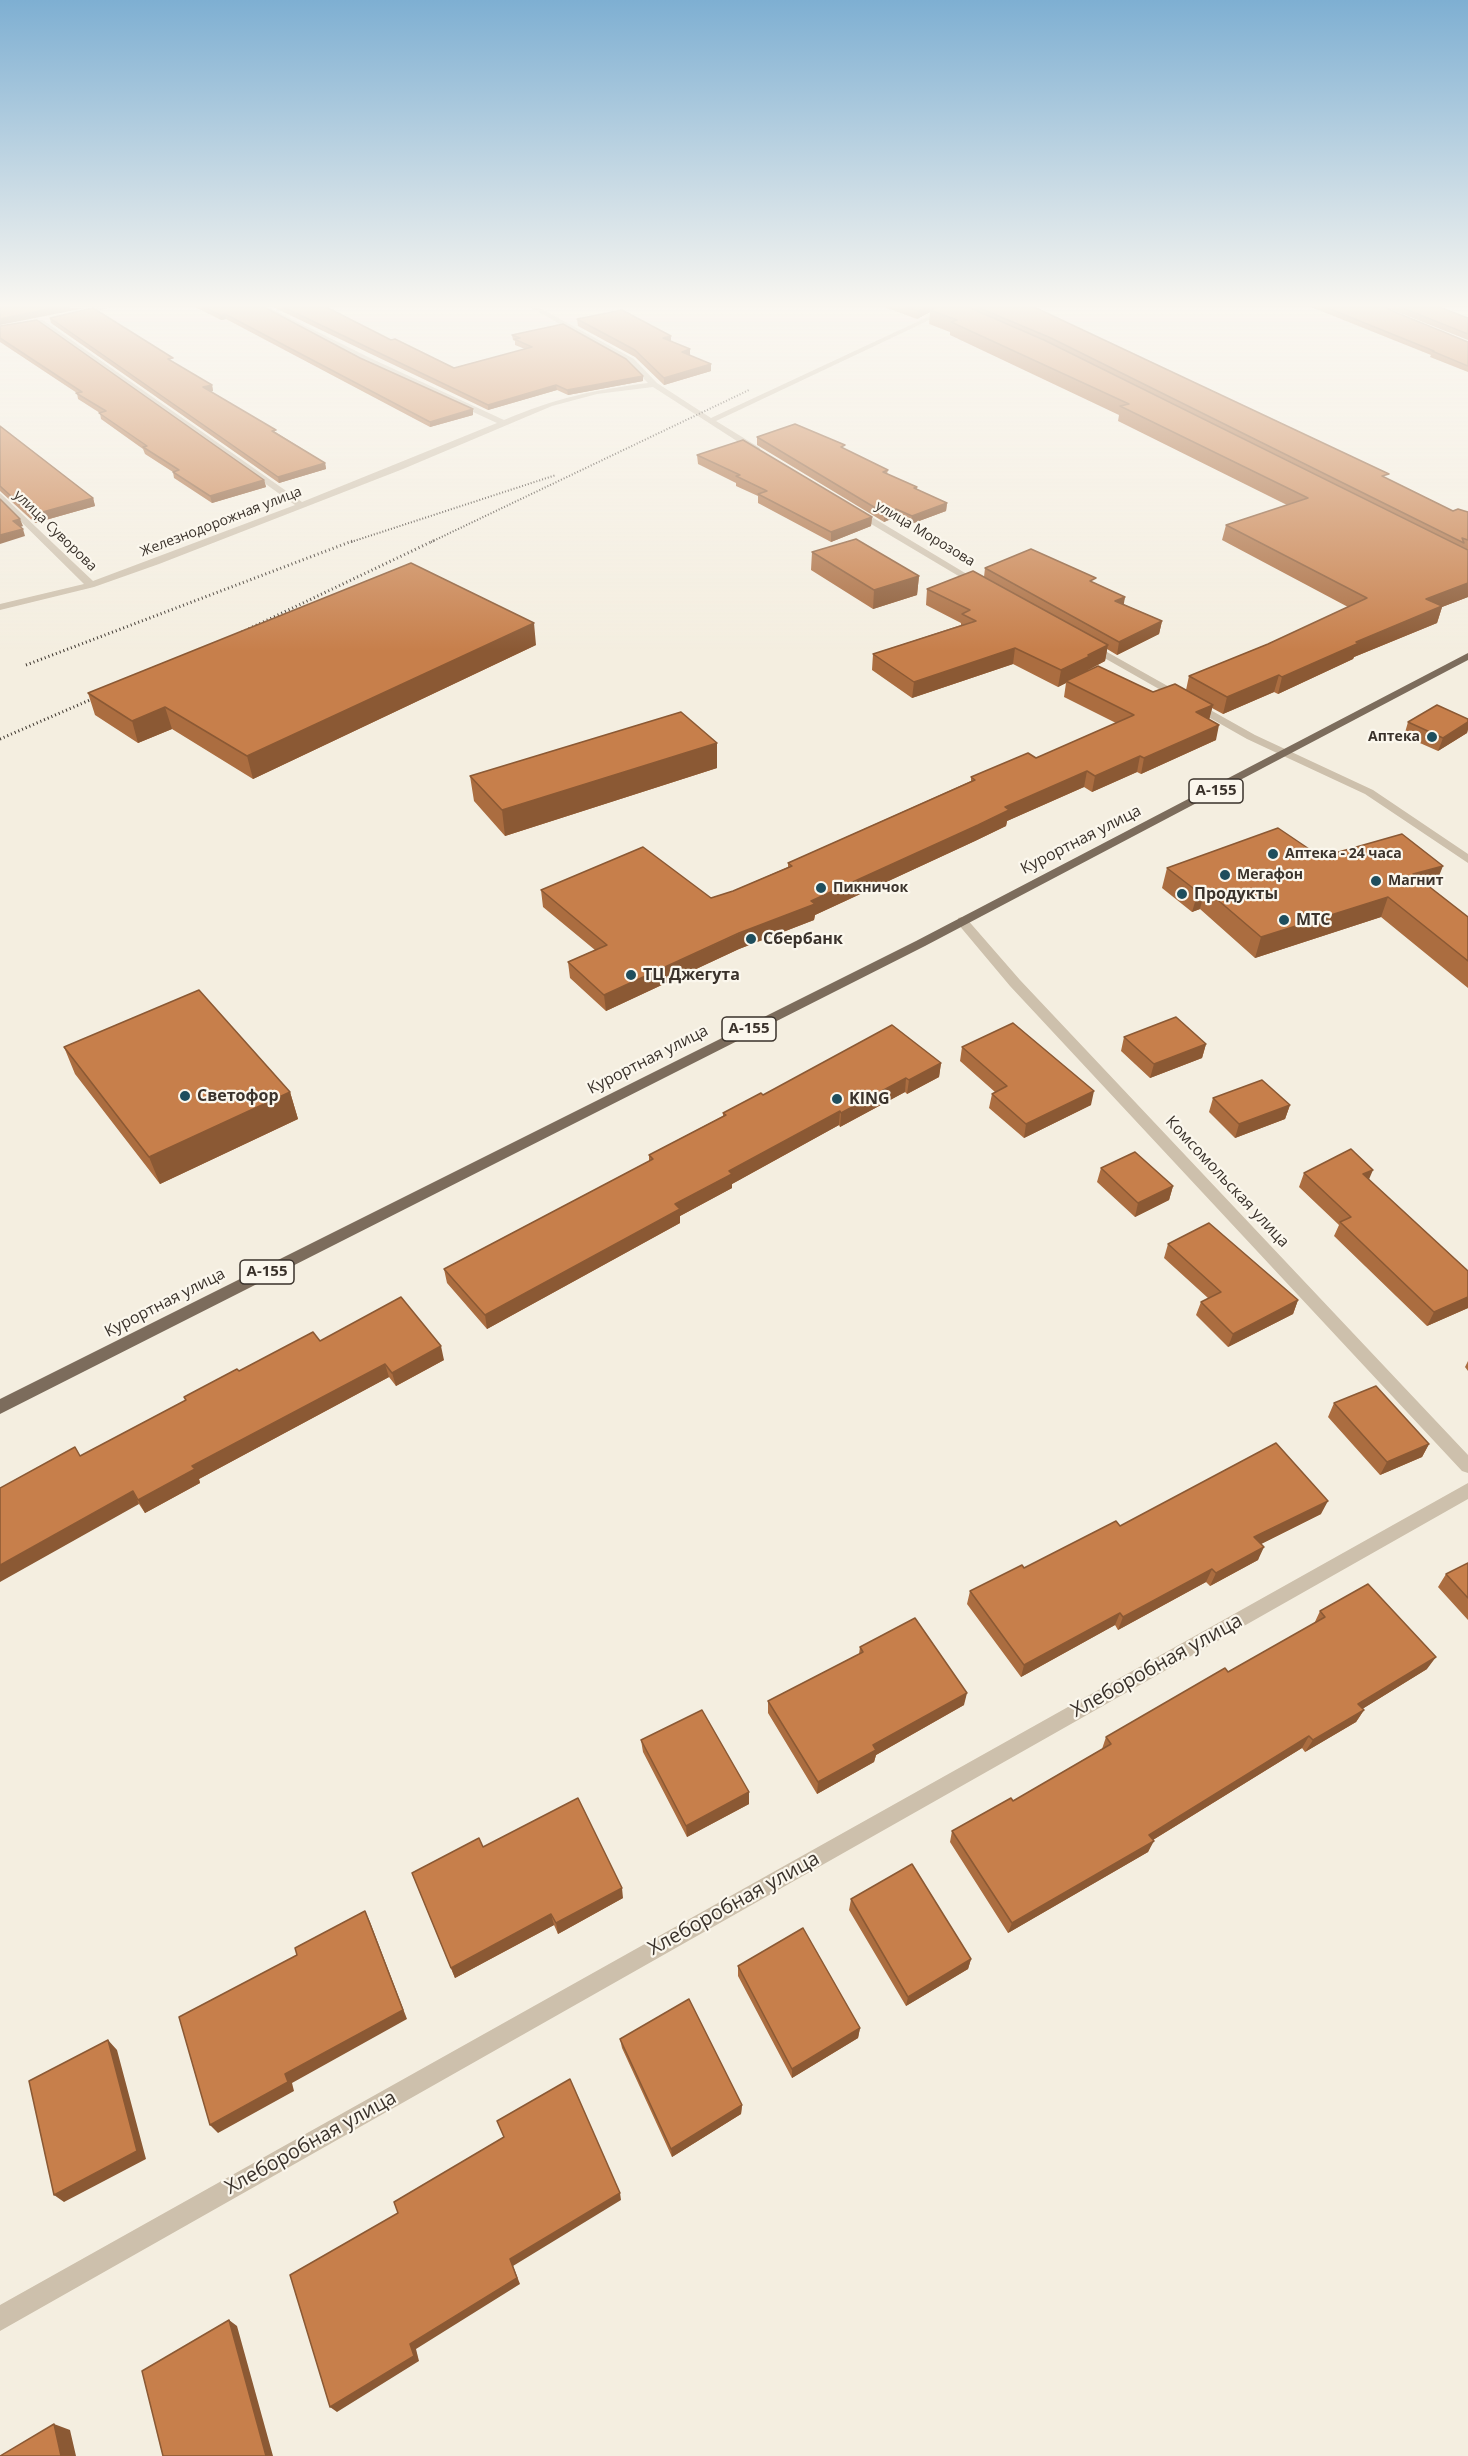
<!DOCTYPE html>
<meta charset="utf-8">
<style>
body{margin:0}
canvas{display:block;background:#f4eee0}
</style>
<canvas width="1468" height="2456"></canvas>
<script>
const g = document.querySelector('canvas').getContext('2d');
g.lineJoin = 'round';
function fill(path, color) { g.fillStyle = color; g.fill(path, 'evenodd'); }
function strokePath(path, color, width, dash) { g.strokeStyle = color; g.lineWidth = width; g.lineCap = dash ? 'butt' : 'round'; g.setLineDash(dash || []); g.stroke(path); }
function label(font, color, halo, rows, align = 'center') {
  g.font = font + ' "Open Sans",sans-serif'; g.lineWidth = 4.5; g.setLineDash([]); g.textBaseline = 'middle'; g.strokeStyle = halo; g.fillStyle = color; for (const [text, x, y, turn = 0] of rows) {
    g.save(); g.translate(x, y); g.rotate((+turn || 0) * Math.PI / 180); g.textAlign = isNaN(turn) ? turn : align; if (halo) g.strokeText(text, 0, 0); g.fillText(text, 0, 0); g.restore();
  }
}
fill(new Path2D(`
 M99,307H112L76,316L73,314Z
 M260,307H268L368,357L504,420C556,398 593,390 648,383L628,363L530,307H538L634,359L657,383L711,418L949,307H957L716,421L760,448V452H754L653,387L597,394L552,406L403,469L159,564L94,587L0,610V604L84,584L0,501V493L93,581L295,505L39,322V320H43L302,502L497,423L362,361Z
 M851,508H857L985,585L977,587L851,512Z
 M1085,643H1091L1255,735L1373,790L1468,854V863L1365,794L1247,739L1085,647Z
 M962,917L966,918L1020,980L1468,1455V1473L1462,1471L1010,986L958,924V918Z
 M1468,1483V1499L0,2331V2305Z`), '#cdc0ac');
fill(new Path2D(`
 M1468,653V660L925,946L0,1414V1399L916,941Z`), '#7c6c5c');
strokePath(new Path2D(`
 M351,542L556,475
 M431,542L749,390`), '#3a322b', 2, [1, 2]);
strokePath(new Path2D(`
 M238,634L435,540
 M26,665L355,540
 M0,739L106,693`), '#3a322b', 3, [1, 3]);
fill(new Path2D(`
 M195,307H264L360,358L473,415L430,427L226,319L221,320Z
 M273,307H326L391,340L454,368L525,349L515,345V341L513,340L512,335L643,376V381L568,395L557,390L488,410Z
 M884,307H1034L1453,511L1468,512V597L1442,607L1437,623L1354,657L1353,659L1278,694L1274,692L1223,714L1212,708L1209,719L1216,740L1141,774L1137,772L1092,792L1084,787L1007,821L1006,826L975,841L815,915L814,920L739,949L606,1011L570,978L568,962L595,950L543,907L541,890L711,898L733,891L788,867V863L971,781V777L1036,758L1116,723L1064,697L1066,683L1058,687L1013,664L912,698L872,670L873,654L961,625V623L926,605L927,589L984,577L985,568L1095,583L1125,597L1123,604L1162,621L1159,634L1117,655L1107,649L1105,661L1088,670V671L1153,692L1186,690L1189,676L1268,644L1348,607L1222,540L1226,525L1287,505L1118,421L1119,415L950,335V332L929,324L930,312L917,319Z
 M1311,307H1383L1468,342V372L1430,357L1431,355Z
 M1385,307H1439L1468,318V340Z
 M50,318L174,363L212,385L213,391H210L325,463L326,469L279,483L51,323Z
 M577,319L671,341L711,371L664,385L635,357L578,326Z
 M0,326L264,480L266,487L212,503L174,478L173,472L145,454L143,449L101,419L100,413L78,399L77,393L0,342Z
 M0,426L93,498L95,506L35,523L0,491Z
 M757,437L844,449L888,470L887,474L917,487V490L947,503L946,511L911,524L896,517L884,522L757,445Z
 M697,455L872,517L871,526L831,542L758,503V496L736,486V483L698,464Z
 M812,552L919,576L917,595L873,609L811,570Z
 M536,645L253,779L172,729L138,743L95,715L88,693Z
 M1468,719V729L1467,733L1438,751L1404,736L1408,722Z
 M717,768L505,836L474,801L470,776Z
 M1321,857L1435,886L1430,887L1468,917V988L1381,917L1255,958L1200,909L1192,912L1162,888L1167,868Z
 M1124,1037L1206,1044L1202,1058L1150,1078L1121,1051Z
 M64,1047L290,1092L298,1119L160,1184L75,1074Z
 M962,1047L1091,1105L1024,1138L989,1108L992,1094L995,1092L960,1061Z
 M941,1063L939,1077L907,1094L905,1092L840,1127L839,1125L732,1184V1188L680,1216V1223L487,1329L447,1283L444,1269L649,1161V1155L723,1116V1113L763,1095Z
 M1213,1098L1290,1105L1285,1119L1235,1138L1209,1112Z
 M1101,1168L1173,1186L1169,1200L1135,1217L1097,1182Z
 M1304,1173L1369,1180L1468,1271V1308L1427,1326L1334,1236L1339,1225L1299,1187Z
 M1168,1244L1298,1300L1293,1314L1228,1347L1196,1315L1201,1302L1208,1298L1164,1258Z
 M320,1341L444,1360L396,1386L389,1377L199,1479L200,1483L145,1513L139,1504L80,1456L186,1400L184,1397L239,1371Z
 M1468,1361V1371L1465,1367Z
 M1334,1403L1429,1444L1422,1457L1380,1475L1328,1417Z
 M1321,1514L1261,1544L1258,1560L1210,1586L1206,1582L1118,1630L1115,1625L1021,1677L967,1604L970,1591L1120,1526Z
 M1468,1563V1620L1438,1587L1446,1574Z
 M1320,1611L1427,1669L1362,1709L1364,1710L1356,1722L1305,1752L1302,1748L1153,1840L1148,1852L1008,1933L950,1842L952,1831L1013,1801L1102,1749L1106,1737L1228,1672L1314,1624Z
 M860,1647L964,1705L876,1755L874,1762L817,1794L768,1713V1701L859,1654Z
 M641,1740L749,1804L687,1837L643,1752Z
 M412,1873L623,1898L558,1934L554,1925L455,1978Z
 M851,1899L971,1959L968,1969L906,2006L849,1910Z
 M738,1966L860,2028L858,2038L792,2078L738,1976Z
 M620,2039L742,2105L741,2114L672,2157L622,2048Z`), '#ab6d40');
fill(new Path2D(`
 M58,307L85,308L0,325V319Z
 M926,307H940L930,310V312L917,319L918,311Z
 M225,314L226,319L221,320L220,315Z
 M671,336V342L663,338Z
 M690,349V356L682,352Z
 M711,364V371L664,385V378Z
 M643,376V381L568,395L567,390Z
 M212,385L213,391L204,393L203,387Z
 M556,385L557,390L488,410V405Z
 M473,409V415L430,427V422Z
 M325,463L326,469L279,483L278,477Z
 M264,480L266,487L212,503L210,496Z
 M93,498L95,506L35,523L32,515Z
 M947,503L946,511L911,524L912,516Z
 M896,509V517L884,522V513Z
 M872,517L871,526L831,542V532Z
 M20,519L23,526L16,529L13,521Z
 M23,529L25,536L0,544V535Z
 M919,576L917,595L873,609L874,590Z
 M1468,583V597L1442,607L1437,623L1354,657L1353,659L1278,694L1282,677L1356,642L1426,599Z
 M1125,597L1123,609L1115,601Z
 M1162,621L1159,634L1117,655L1119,642Z
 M534,623L536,645L253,779L247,756Z
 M1108,645L1105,661L1088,670V672L1066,681V683L1058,687L1061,670Z
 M1015,648L1013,664L912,698L914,682Z
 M1279,675L1274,692L1223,714L1227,697Z
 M1213,705L1209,720L1196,712Z
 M165,707L172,729L138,743L132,721Z
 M1468,722V729L1467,733L1438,751L1443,738Z
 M1219,725L1216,740L1141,774L1144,758Z
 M717,743V768L505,836L502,810Z
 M1140,756L1137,772L1092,792L1095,776Z
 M1087,771L1084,787L1007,821L1006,826L975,841L815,915L814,920L739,949L606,1011L604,995L811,901L1005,807Z
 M1443,866L1435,886L1405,895L1413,874Z
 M1205,889L1200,909L1192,912L1198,892Z
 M1388,897L1381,917L1255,958L1261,937Z
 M1206,1044L1202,1058L1150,1078L1154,1064Z
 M941,1063L939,1077L907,1094L909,1080Z
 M906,1078L905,1092L840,1127L841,1113Z
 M1094,1091L1091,1105L1024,1138L1026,1124Z
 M290,1092L298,1119L160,1184L149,1157Z
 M1290,1105L1285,1119L1235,1138L1239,1124Z
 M840,1111L839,1125L732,1184V1188L680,1216V1223L487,1329L485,1315L675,1204L729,1171Z
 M1373,1170L1367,1184L1363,1174Z
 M1173,1186L1169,1200L1135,1217L1138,1203Z
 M1468,1297V1308L1427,1326L1434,1312Z
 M1298,1300L1293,1314L1228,1347L1233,1334Z
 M441,1346L444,1360L396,1386L392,1373Z
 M385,1364L389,1377L199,1479L200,1483L145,1513L138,1500L192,1466Z
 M1429,1444L1422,1457L1380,1475L1387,1462Z
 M133,1491L139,1504L0,1582V1565Z
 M1328,1501L1321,1514L1249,1550L1254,1537Z
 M1264,1547L1258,1560L1210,1586L1216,1573Z
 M1212,1569L1206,1582L1118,1630L1123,1617Z
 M1120,1613L1115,1625L1021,1677L1024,1665Z
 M1436,1657L1427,1669L1351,1716L1358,1704Z
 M967,1693L964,1705L876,1755L874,1762L817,1794L818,1782L873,1745Z
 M1364,1710L1356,1722L1305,1752L1313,1740Z
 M1309,1736L1302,1748L1143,1846L1149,1835Z
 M749,1792V1804L687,1837L686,1826Z
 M1154,1841L1148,1852L1008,1933L1012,1923Z
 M622,1888L623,1898L558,1934L556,1923Z
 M365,1911L370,1922L407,2019L292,2083L294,2091L218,2133L210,2125L285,2074Z
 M551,1914L554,1925L455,1978L451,1968Z
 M971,1959L968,1969L906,2006L908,1997Z
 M860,2028L858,2038L792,2078V2069Z
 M108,2040L117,2050L146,2159L64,2202L54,2195Z
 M742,2105L741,2114L672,2157L671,2149Z
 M620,2193L621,2200L513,2266L520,2284L416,2349L419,2361L337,2412L330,2407L410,2344L510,2259Z
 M229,2320L237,2326L273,2456H266Z
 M54,2424L70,2430L76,2456H61Z`), '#8b5934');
const building = new Path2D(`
 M0,307H58L0,319Z
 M204,307H264L360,358L473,409L430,422L225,314L220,315Z
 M283,307H326L391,340L395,339L454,368L532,347L514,339L520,338L512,335L563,324L626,359L643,376L567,390L556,385L488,405Z
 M906,307H926L918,311Z
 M937,307H968L1044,340L1468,550V583L1426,599L1442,606L1356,642L1359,643L1282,677L1279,675L1227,697L1189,676L1268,644L1367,598L1226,525L1308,498L1120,406L1129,404L951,322L957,320L930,310Z
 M977,307H1034L1389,474L1382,476L1453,511L1458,509L1468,512V540L1462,538L1464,543L1051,338Z
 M1325,307H1383L1468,342V366L1432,351H1434Z
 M1400,307H1439L1468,318V334Z
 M93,308L173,358L168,359L212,385L203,387L276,430L272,431L325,463L278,477L50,318Z
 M622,310L671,336L663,338L690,349L682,352L711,364L664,378L635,350L577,319Z
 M37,320L264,480L210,496L173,472L179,470L143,447L147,446L99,413L106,411L76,393L82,392L0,338V326Z
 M795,424L845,445L841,447L888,470L883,472L917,487L914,488L947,503L912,516L896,509L884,513L757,437Z
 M0,426L93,498L32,515L0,486Z
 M743,440L872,517L831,532L758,494L767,491L736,476L740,475L697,455Z
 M0,499L20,519L13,521L23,529L0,535Z
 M856,539L919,576L874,590L812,552Z
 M1031,549L1096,578L1090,581L1125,597L1115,601L1162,621L1119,642L985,568Z
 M411,563L534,623L247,756L165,707L132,721L88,693Z
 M973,571L1108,645L1088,655L1090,656L1061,670L1015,648L914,682L873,654L976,621L962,614L970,610L927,589Z
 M1098,666L1153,692L1175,684L1213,705L1196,712L1219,725L1144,758L1140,756L1095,776L1087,771L1005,807L1009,810L978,825L811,901L815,904L739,933L604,995L568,962L607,945L541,890L643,847L711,898L733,891L792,866L788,863L975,780L971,777L1028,753L1036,758L1134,715L1066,681Z
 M1437,705L1468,719V722L1443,738L1408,722Z
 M681,712L717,743L502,810L470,776Z
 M1278,828L1321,857L1402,834L1443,866L1413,874L1468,917V961L1388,897L1261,937L1205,889L1198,892L1167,868Z
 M199,990L290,1092L149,1157L64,1047Z
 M1176,1017L1206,1044L1154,1064L1124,1037Z
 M1013,1023L1094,1091L1026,1124L992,1094L1007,1086L962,1047Z
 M892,1025L941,1063L909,1080L906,1078L841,1113L840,1111L729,1171L732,1174L675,1204L680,1209L485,1315L444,1269L653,1159L649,1155L726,1115L723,1113L761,1093L763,1095Z
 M1262,1080L1290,1105L1239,1124L1213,1098Z
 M1351,1149L1373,1170L1363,1174L1468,1271V1297L1434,1312L1340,1222L1351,1217L1304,1173Z
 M1135,1152L1173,1186L1138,1203L1101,1168Z
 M1209,1223L1298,1300L1233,1334L1201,1302L1221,1292L1168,1244Z
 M401,1297L441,1346L392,1373L385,1364L192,1466L195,1469L138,1500L133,1491L0,1565V1488L75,1447L80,1456L186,1400L184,1397L237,1369L239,1371L313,1332L320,1341Z
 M1376,1386L1429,1444L1387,1462L1334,1403Z
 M1276,1443L1328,1501L1254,1537L1264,1547L1216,1573L1212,1569L1123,1617L1120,1613L1024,1665L970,1591L1022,1565L1024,1568L1116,1521L1120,1526Z
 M1468,1563V1598L1446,1574Z
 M1368,1584L1436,1657L1358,1704L1364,1710L1313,1740L1309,1736L1149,1835L1154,1841L1012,1923L952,1831L1011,1798L1013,1801L1111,1744L1106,1737L1225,1668L1228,1672L1325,1617L1320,1611Z
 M915,1618L967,1693L873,1745L876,1750L818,1782L768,1701L863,1652L860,1647Z
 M702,1710L749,1792L686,1826L641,1740Z
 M578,1798L622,1888L556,1923L551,1914L451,1968L412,1873L479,1838L483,1847Z
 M912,1864L971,1959L908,1997L851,1899Z
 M365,1911L403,2010L285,2074L288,2082L210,2125L179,2017L297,1955L295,1948Z
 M803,1928L860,2028L792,2069L738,1966Z
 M689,1999L742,2105L671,2149L620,2039Z
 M108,2040L137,2151L54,2195L29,2081Z
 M570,2079L620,2193L510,2259L517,2278L410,2344L414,2356L330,2407L290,2275L398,2213L394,2202L504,2137L497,2121Z
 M229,2320L266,2456H163L142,2371Z
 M54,2424L61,2456H0Z`);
fill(building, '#c77f4b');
strokePath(building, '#8b5934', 1.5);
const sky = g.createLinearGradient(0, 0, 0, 651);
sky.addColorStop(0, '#7eafd2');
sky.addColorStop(0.47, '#faf7f1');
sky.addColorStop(1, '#faf7f100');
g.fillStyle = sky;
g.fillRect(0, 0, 1468, 651);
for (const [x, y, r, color] of [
 [1432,737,6,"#1f4e5d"],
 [1273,854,6,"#1f4e5d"],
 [1225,875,6,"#1f4e5d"],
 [1376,881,6,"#1f4e5d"],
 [821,888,6,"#1f4e5d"],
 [1182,894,6,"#1f4e5d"],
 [1284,920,6,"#1f4e5d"],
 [751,939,6,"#1f4e5d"],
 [631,975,6,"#1f4e5d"],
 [185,1096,6,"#1f4e5d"],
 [837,1099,6,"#1f4e5d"]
]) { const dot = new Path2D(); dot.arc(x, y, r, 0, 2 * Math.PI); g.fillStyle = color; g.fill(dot); strokePath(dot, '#fbf7ed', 2); }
label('14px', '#3a322b', '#fbf7ed', [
 ["Железнодорожная улица",221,522,-21],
 ["улица Суворова",55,531,44],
 ["улица Морозова",925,534,31]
]);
label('bold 14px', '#3a322b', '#fbf7ed', [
 ["Аптека",1420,737,"right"],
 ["Аптека - 24 часа",1285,854],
 ["Мегафон",1237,875],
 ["Магнит",1388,881],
 ["Пикничок",833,888]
], 'left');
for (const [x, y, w] of [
 [1216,791,54],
 [749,1029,54],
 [267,1272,54]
]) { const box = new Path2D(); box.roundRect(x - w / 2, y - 12, w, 24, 4.5); g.fillStyle = '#fbf7ed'; g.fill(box); strokePath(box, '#3a322b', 1.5); }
label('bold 15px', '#3a322b', null, [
 ["А-155",1216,791],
 ["А-155",749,1029],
 ["А-155",267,1272]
]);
label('16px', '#3a322b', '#fbf7ed', [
 ["Курортная улица",1081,840,-27],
 ["Курортная улица",648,1060,-27],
 ["Комсомольская улица",1227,1182,47],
 ["Курортная улица",165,1303,-27]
]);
label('bold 16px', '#3a322b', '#fbf7ed', [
 ["Продукты",1194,894],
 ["МТС",1296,920],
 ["Сбербанк",763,939],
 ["ТЦ Джегута",643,975],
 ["Светофор",197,1096],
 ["KING",849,1099]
], 'left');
label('20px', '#3a322b', '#fbf7ed', [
 ["Хлеборобная улица",1157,1666,-29],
 ["Хлеборобная улица",734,1904,-29],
 ["Хлеборобная улица",311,2143,-29]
]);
</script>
